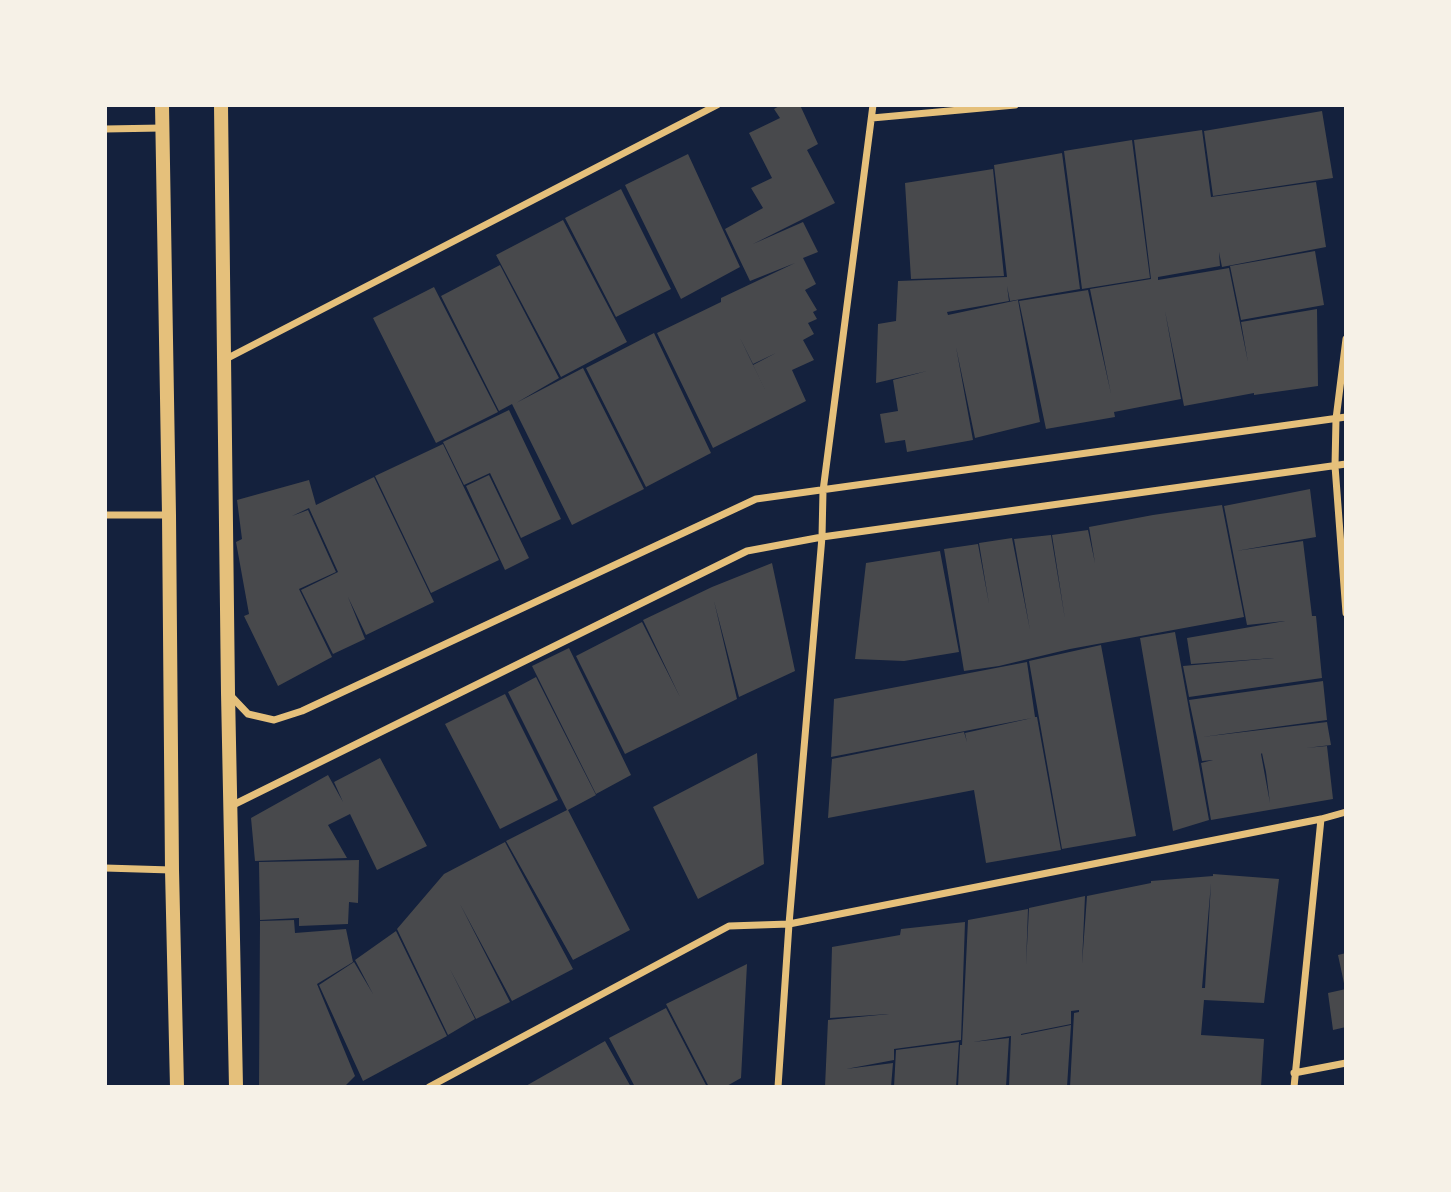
<!DOCTYPE html>
<style>
body{margin:0}
#map{position:relative;width:1451px;height:1192px;overflow:hidden;background:#14213d;font-family:"Fira Sans",sans-serif}
canvas{display:block}
.frame{position:absolute;inset:0;border:107px solid #f6f1e7;pointer-events:none}
</style>
<div id="map">
<canvas width="1451" height="1192"></canvas>
<div class="frame"></div>
</div>
<script>
const g = document.querySelector('canvas').getContext('2d');
g.lineJoin = 'round';
function fill(path, color) { g.fillStyle = color; g.fill(path, 'evenodd'); }
function strokePath(path, color, width, dash) { g.strokeStyle = color; g.lineWidth = width; g.lineCap = dash ? 'butt' : 'round'; g.setLineDash(dash || []); g.stroke(path); }
fill(new Path2D(`
 M781,105H800L818,144L807,150L835,203L753,244L803,222L818,252L803,258L816,284L805,290L817,310L813,312L817,319L808,323L814,334L803,340L814,360L792,370L806,401L713,448L657,333L721,302V298L795,263L750,281L725,229L763,208L751,188L772,178L749,133L780,118L774,109ZM740,338L753,364L776,353L753,365L770,400Z
 M1322,111L1333,178L1213,196L1204,131Z
 M1202,130L1211,197L1316,182L1326,247L1222,267L1219,252L1220,266L1158,277V280L1229,268L1248,362L1241,322L1317,309L1318,386L1254,395V393L1184,406L1165,311L1181,399L1114,412L1115,417L1046,429L1019,301L1088,290L1111,394L1090,289L1151,279L1134,140Z
 M1132,140L1150,278L1082,289L1064,151Z
 M1062,153L1080,289L1010,301L1007,286L1009,301L947,312L948,315L1018,300L1040,422L975,438L956,347L973,440L907,452L905,440L885,443L880,414L898,411L893,380L927,371L876,383L878,324L896,321L898,281L1007,277L994,165Z
 M688,154L740,267L681,299L625,185Z
 M993,169L1004,276L911,279L905,183Z
 M621,189L671,289L616,317L565,218Z
 M563,220L627,342L561,377L496,255Z
 M1315,251L1324,305L1241,320L1230,266Z
 M500,265L559,378L516,403L583,368L644,489L572,525L512,404L499,411L441,296Z
 M434,287L498,412L436,443L373,318Z
 M654,333L711,453L646,487L586,368Z
 M509,410L561,519L521,538L490,473L464,485L443,442Z
 M443,444L499,560L431,593L375,476Z
 M489,475L529,558L505,570L466,486Z
 M374,477L434,602L366,635L348,597L365,639L333,654L301,590L338,572L309,508L292,516L308,510L336,572L299,589L332,657L278,686L244,616L249,614L236,542L242,539L237,500L309,480L316,505Z
 M1310,489L1316,537L1236,551L1303,541L1312,616H1316L1322,678L1189,697L1183,666L1274,658L1191,664L1187,638L1285,621L1247,625L1224,506Z
 M1222,505L1244,617L1070,649L999,666L964,671L944,549L978,544L989,604L979,543L1012,538L1030,630L1014,539L1051,535L1065,619L1052,535L1088,530L1095,563L1089,527L1153,515Z
 M940,551L959,652L904,661L855,659L866,563Z
 M772,563L795,671L739,697L714,601L737,699L625,754L576,656L642,622L680,697L643,620L712,587Z
 M1175,632L1209,820L1173,831L1140,638Z
 M1101,645L1136,836L1062,849L1029,661Z
 M569,648L631,775L596,794L532,666Z
 M1027,662L1035,717H1037L1061,850L986,863L974,790L828,818L832,759L964,732L967,742L965,733L1032,718L831,757L834,699Z
 M536,677L596,795L568,810L630,930L573,960L506,841L567,810L508,692Z
 M1323,681L1327,720L1202,737L1327,722L1331,745L1306,748L1327,746L1333,799L1211,820L1201,763L1213,760L1202,761L1189,700ZM1262,753L1266,772L1270,803L1261,754Z
 M505,694L558,800L500,829L445,724Z
 M757,753L764,864L698,899L653,807Z
 M380,758L427,846L377,870L350,814L328,825L347,858L255,861L251,818L328,775L343,802L334,782Z
 M505,842L573,969L512,1001L460,904L510,1002L476,1019L450,969L475,1019L448,1035L397,929L444,874Z
 M359,860L358,903L349,902L348,924L299,926V918L260,920L259,862Z
 M1213,874L1279,879L1264,1003L1204,1000L1201,1035L1264,1039L1261,1087H1070L1074,1013L1079,1012V1010L1071,1011V1024L1021,1034V1035L1071,1025L1067,1087H1009L1011,1036L973,1042L1009,1038L1006,1087H958L960,1045H962L968,920L1028,909L1026,965L1029,908L1085,896L1082,964L1087,896L1151,883V881L1213,876ZM1211,883L1205,988H1202Z
 M294,920L295,933L346,929L353,962L317,984L355,1076L344,1087H259L260,921Z
 M965,922L961,1040L894,1049V1060L846,1069L893,1063L891,1087H825L828,1020L889,1014L830,1018L832,947L900,935L901,929Z
 M396,931L447,1036L363,1081L319,985L354,962L373,994L355,960Z
 M1346,953V988H1345L1338,955Z
 M747,964L741,1078L725,1087H709L666,1004Z
 M1346,989V1027L1333,1030L1328,993Z
 M666,1008L707,1087H635L609,1038Z
 M605,1041L631,1087H524Z
 M959,1042L956,1087H894L896,1050Z`), '#48494c');
strokePath(new Path2D(`
 M872,118L1015,105
 M105,129L162,128
 M1346,339L1336,419L1335,466L1346,613
 M224,360L717,105
 M105,515H169
 M230,695L248,714L274,720L302,711L756,499L1346,417
 M231,806L747,551L822,537L1346,464
 M105,868L171,870
 M1294,1073L1346,1063
 M429,1087L729,926L789,924L1321,819L1346,812
 M778,1087L789,924L822,537L823,491L873,105
 M1294,1087L1321,819`), '#e5c07b', 7);
strokePath(new Path2D(`
 M162,105L169,515L172,870L177,1087
 M221,105L228,693L236,1087`), '#e5c07b', 14);
</script>
